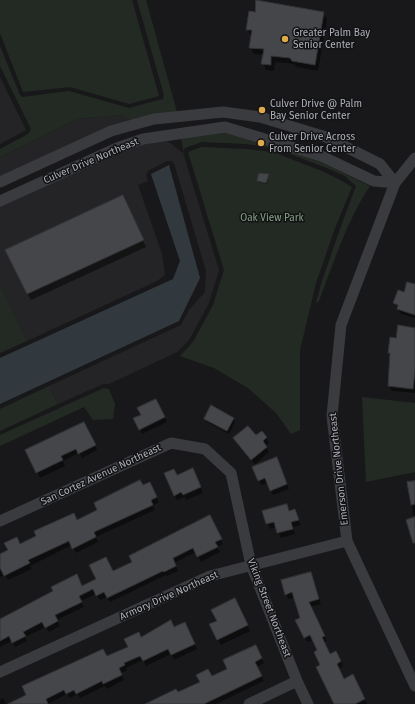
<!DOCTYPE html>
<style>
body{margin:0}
canvas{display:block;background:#18181a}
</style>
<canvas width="415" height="704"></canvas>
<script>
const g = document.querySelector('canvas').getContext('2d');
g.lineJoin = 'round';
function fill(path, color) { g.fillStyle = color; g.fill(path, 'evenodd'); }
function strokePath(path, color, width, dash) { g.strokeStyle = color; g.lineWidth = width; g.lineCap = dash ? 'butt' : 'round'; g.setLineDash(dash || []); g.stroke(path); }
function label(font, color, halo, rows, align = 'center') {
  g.font = font + ' "Fira Sans",sans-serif'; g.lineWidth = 3; g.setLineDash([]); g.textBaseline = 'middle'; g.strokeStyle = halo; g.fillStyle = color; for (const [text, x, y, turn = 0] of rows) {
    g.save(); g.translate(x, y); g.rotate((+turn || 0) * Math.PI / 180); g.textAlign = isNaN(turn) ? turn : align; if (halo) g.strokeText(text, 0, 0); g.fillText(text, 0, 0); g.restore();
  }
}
fill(new Path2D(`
 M0,77L26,130L0,144Z
 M121,115L131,120L0,177V157L77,119Z
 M167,141L183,153L219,270L209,303L189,340L177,352L109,384H103L58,404L49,386L181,325L189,310L205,292L206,271L174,163L172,161H167L148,171L146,175L148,181L138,185L162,254L165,275L157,281L27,341L0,285V206L119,153L144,144Z`), '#242427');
fill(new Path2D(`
 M0,0H132L159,96L129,104L70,87L23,92L0,33Z
 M137,0H146L177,112L131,120L121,115L77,119L0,157V149L28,134L31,129L0,66V46L20,95L22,97L69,91L129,108L163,99L164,95Z
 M224,132L318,161L370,186C347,220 334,262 319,301L316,303L321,284L340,229L356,186L345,176L327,168L274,148L246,144L202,142L185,148L183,152L185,159L181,139Z
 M201,147L245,149L273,152L324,172L342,181L352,187L335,228L316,283L300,350V430L291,434L276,413L248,388L214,368L180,356L193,342L213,305L224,270L188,152Z
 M0,285L27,341L0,353Z
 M49,386L58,404L0,431V409Z
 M104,388L109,389L115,404L113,419L93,420L84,407L0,446V435Z
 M362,397L415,403V472L366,482Z`), '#232a23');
fill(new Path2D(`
 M169,165L200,278L179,321L0,404V358L173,279L180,261L151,174Z`), '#31393f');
fill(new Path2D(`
 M323,13L327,19L318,71L297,67L294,64L275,62L274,71L266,70L263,63L264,55L254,54L250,47L252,36L247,30Z
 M260,174L268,175L267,184L258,182Z
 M126,203L146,247L31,300L27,293Z
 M415,286V318L401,314L395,303Z
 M415,329V393L392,391L389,386L391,357L389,353L397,339Z
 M158,405L167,422L142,434L140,429L142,415Z
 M233,418L235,422L229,434L207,422L205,419Z
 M87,428L97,450L82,458L79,453L63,461L65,466L40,478L26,451Z
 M262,432L269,443L265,446L269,452L255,464L237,443L256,437Z
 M279,464L289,489L273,495L268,483L261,485L259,480Z
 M195,474L203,493L186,500L185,497L177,500L174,495L177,476Z
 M415,482V545L407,520L414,518L408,483Z
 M143,486L152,488L159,502L153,506L155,510L96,537L98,542L76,553L72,545L30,566L32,569L8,580L5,575L0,577V555L77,521Z
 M287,505L290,512L295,511L301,525L293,527L295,534L281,538L276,527L270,529L263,512Z
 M212,521L223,544L217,547L220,552L201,562L196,552L174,563L178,571L167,576L166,575L110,602L107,597L100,600L96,594L81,601L84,607L57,620L60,626L49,632L46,627L25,637L27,641L15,647L12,641L0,647V620L82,587Z
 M310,573L313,578L321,604L310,607L327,641L324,642L330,655L339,657L343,666L338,669L344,680H355L367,704H334L318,651L313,640L307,642L305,637L295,597L288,599L286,594Z
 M237,604L250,631L221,645L210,625L218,621Z
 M174,628H187L197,649L174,660L171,654L146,666L143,660L126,668L127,670L121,673L124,680L107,689L105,686L80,698L78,694L70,698L67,694L48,704H11L129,647L141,638Z
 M258,651L264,663L257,667L264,681L216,704H149L178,694L228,669Z
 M3,698L6,704H0V700Z`), '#0007');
const building = new Path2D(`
 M256,0L324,12L315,65L292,61L290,58L271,56V65L261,64L264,49L249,48L252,30H246L249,11L255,12Z
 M259,173L269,174L266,183L257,181Z
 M123,195L144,240L27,294L5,250Z
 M407,282L415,284V315L397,309L398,305L393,303L398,290L404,292Z
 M398,325L415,328V370L413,389L388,386L390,353H388L390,337L396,338Z
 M156,399L165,417L139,430L133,418L141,415L137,408Z
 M211,405L234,418L227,431L204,419Z
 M84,422L96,445L78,454L76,449L61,456L63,460L36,473L25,450Z
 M248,426L256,435L262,431L267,437L263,441L267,447L251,460L233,438Z
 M277,457L287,484L270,491L265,478L258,481L252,467Z
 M193,468L201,487L183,495L181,492L174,496L164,473L174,469L177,475Z
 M140,480L143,485L150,482L157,497L151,500L153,505L94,532L96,537L72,549L69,541L28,560L30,563L4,576L0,568V554L8,550L4,543L17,537L20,544L36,536L34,531L74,513L77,520L97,510L94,503Z
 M415,481V504L411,505L407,482Z
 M287,504L289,511L295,509L299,520L291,522L293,529L277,533L274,522L266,524L262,511Z
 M210,515L222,539L215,542L218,547L197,557L193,548L173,558L176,566L164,572L163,571L107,598L104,592L96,596L93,589L79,596L82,602L55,615L58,621L45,628L42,622L23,632L26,636L12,643L9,636L0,641V619L53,591L51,587L77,574L82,586L96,579L89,565L106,557L113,571L132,562L129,556Z
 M415,517V543H413L406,520Z
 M311,572L319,599L309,602L325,636L322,637L330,654L336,651L341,661L337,664L344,679L353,674L365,699L355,704H334L316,667L320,665L314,652L317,650L310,635L304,638L295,620L300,618L292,592L285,595L281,580Z
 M235,598L248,625L217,640L209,624L217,621L211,610Z
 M171,620L174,627L185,622L195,644L171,655L168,649L143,661L140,656L124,663L125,665L119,668L122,675L103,684L102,681L76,694L74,690L66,694L64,690L46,699L48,704H8L26,695L22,686L103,649L107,656L128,647L124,639L139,632L141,637Z
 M256,645L262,658L255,662L262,676L204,704H145L176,689L178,692L200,682L196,675L208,669L212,676L227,669L223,660Z`);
fill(building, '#45464a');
strokePath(building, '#323336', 1);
strokePath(new Path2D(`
 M415,158L395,183L341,325L332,416L347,541L415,686
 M0,182L111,131L154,119L223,112L260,117L326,137L380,164L395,183
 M0,201L117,148L143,139L225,127L321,156L374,181L395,183
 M0,521L171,443L205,449L231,473L251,565L297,681L308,704
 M0,672L210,576L347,541
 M249,704L297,681`), '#3a3b3f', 11);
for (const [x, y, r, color] of [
 [285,39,4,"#e0aa4a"],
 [262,110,4,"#e0aa4a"],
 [261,143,4,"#e0aa4a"]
]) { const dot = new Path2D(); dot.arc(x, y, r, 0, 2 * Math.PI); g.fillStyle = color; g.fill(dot); strokePath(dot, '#131315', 1.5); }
label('10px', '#acb0b8', '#131315', [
 ["Greater Palm Bay",293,33],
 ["Senior Center",293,45],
 ["Culver Drive @ Palm",270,104],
 ["Bay Senior Center",270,116],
 ["Culver Drive Across",269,137],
 ["From Senior Center",269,149]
], 'left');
label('10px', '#acb0b8', '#131315', [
 ["Culver Drive Northeast",91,161,-23],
 ["Emerson Drive Northeast",339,469,-96],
 ["San Cortez Avenue Northeast",101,475,-25],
 ["Armory Drive Northeast",169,596,-24],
 ["Viking Street Northeast",269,608,69]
]);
label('10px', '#85a186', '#131315', [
 ["Oak View Park",272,218]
]);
</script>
